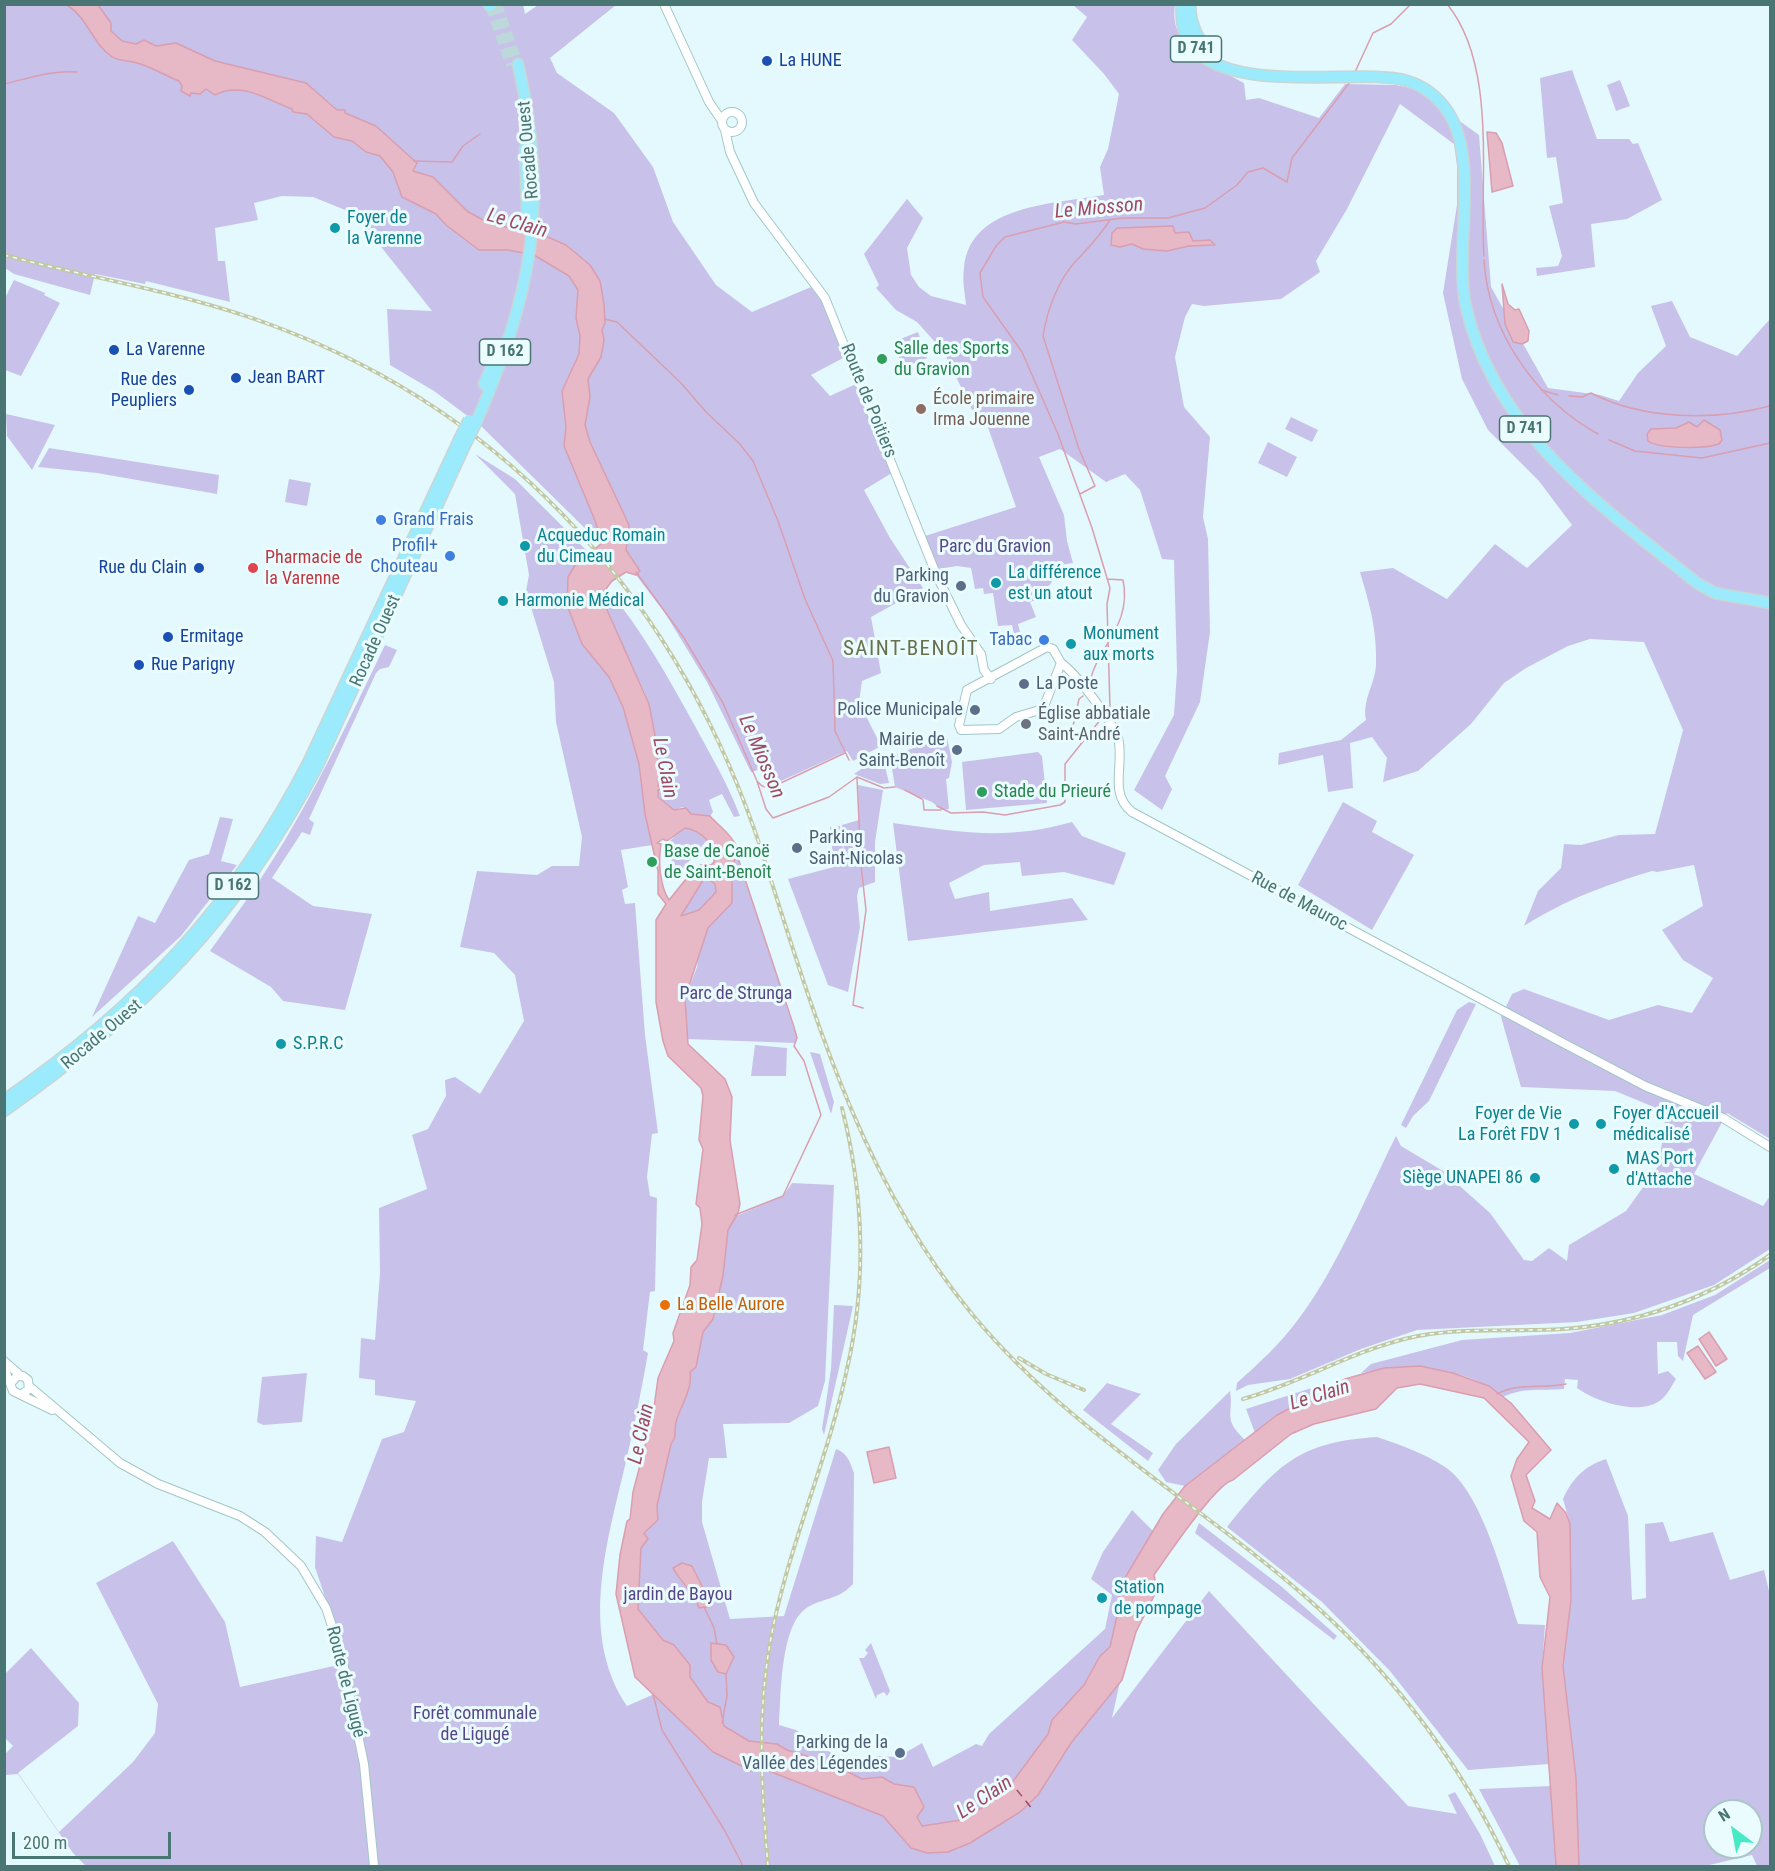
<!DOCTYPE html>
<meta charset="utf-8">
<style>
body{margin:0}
#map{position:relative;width:1775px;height:1871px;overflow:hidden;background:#e4f9fd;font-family:"Roboto Condensed",sans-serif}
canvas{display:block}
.frame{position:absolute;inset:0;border:6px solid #497672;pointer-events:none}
.north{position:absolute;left:1703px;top:1799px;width:60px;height:60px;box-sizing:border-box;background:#ebfcff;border:2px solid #aac6c7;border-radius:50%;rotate:328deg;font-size:16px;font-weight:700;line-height:24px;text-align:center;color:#497672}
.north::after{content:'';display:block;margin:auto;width:21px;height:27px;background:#46eac6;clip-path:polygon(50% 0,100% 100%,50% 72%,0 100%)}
.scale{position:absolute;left:12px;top:1832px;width:159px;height:27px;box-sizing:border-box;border:3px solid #497672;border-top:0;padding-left:8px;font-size:18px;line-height:21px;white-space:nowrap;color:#497672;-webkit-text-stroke:4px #ebfcff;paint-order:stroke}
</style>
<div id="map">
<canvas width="1775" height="1871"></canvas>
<div class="frame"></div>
<div class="north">N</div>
<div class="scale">200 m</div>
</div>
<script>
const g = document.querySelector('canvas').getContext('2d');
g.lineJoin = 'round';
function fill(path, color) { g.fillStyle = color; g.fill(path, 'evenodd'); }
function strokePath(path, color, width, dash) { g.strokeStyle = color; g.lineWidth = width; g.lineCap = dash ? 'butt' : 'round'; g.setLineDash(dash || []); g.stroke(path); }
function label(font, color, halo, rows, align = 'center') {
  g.font = font + ' "Roboto Condensed",sans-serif'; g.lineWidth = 6; g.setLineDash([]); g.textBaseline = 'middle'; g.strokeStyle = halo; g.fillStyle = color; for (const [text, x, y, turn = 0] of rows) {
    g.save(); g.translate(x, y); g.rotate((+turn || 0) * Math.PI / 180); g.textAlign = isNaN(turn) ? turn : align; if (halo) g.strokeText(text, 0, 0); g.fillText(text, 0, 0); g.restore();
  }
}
fill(new Path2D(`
 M523,4L525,14L538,5H616L550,58L557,73L614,113L653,167L673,222L716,285L752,312L811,287L822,302L845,357L811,375L830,396L856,384L892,473L864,490L890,538L923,588L871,617L881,673L862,681L859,702L881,746L853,761L847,751L772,785L765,768L751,772L707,682L665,613L636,575L601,544L481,426L434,391L390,365L387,309L432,311L355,214L313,197L282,196L254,203L258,220L215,228L218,261H225L230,302L146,281L145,284L95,274L90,295L14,274L5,268V5Z
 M1073,5H1175C1168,48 1214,66 1244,83L1246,100L1259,98L1319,118L1345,84L1396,85L1415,89L1479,135L1491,287L1548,388L1600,395L1619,401L1638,373L1666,346L1651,306L1672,301L1690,337L1737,356L1770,319V1139L1727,1113L1694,1174L1763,1206L1770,1196V1249L1714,1285L1634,1313L1577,1322L1417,1330L1361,1349L1290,1379L1248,1385L1236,1391L1237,1383C1258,1364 1279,1345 1297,1321C1336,1271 1367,1194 1396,1136L1401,1146L1443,1171L1490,1213L1524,1260L1532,1261L1549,1248L1567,1261L1569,1245L1626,1211L1659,1165L1666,1112L1615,1091L1521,1087L1501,1017L1512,994L1524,989L1609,1020L1658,1005L1692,1013L1713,978L1683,960L1662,930L1703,906L1694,865L1657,872L1652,871C1603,886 1567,899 1524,926L1538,891L1561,868L1564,844L1581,845L1619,835L1655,834L1683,730L1644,642L1590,639L1568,646L1526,668L1504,683L1471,724L1418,771L1383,782L1387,758L1372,737L1350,743L1353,788L1328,792L1323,755L1278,765L1279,753L1341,740L1366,720C1362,700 1375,684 1376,665C1377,629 1370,606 1360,572L1393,568L1447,599L1495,544L1527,568L1572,525L1539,481L1488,430L1462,379L1443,293L1457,205V166L1454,144L1400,104L1347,209L1316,261L1320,272L1281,299L1204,306L1192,304L1185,317L1175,357L1184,407L1210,437L1203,517L1208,539L1210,632L1200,702L1165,776L1172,789L1162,810L1134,790L1174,715L1177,671L1174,560L1162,559L1140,490L1125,474L1106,482L1060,449L1039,457L1064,515L1067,541L1073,563L1060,565L1050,585L1038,590V599L1030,602L1036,617L1018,624L1021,636L1015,638L1012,625L998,626L993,593L984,594L983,588L975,589L971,568L957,566L938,569L925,536L1016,507L985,419L977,420L944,352L917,322L896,310L876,288L879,285L864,254L907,199L923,218L907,248L911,275L919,287L931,296L966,305C965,293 962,281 964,268C970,204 1055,204 1104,195L1100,167L1108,149L1119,94L1104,74L1072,40L1087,17Z
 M1572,70L1597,139H1629L1633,144L1638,143L1662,200L1627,219L1591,224L1595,267L1537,276L1536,268L1558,266L1562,256L1549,206L1563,203L1556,157L1547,158L1540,78Z
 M1620,80L1630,106L1616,111L1607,85Z
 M14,280L45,293L44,295L60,303L21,376L5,370V298Z
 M918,332L927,358L903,368L893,342Z
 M6,414L55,425L32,470L7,436Z
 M1291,417L1318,430L1312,442L1285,429Z
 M1268,442L1297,457L1287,477L1258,463Z
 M49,448L219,475L217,494L97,473L38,467Z
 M475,454L515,479L589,553L580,608L623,707L639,764L652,845L621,850L628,887L622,890L625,904L635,903L645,1035L658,1133L652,1134L647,1177L650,1196L657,1198L655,1291L650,1292L643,1350L648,1353C642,1387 635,1422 627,1457C609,1536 577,1632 627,1706L659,1692L636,1653L632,1576L720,1223L783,1196L792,1183L834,1185L825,1381L818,1406L789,1423L723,1424L727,1458H709L702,1502V1522L730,1619L784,1616L836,1449C848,1453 850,1463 854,1473L853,1584C838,1600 826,1597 808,1607C780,1623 781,1696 779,1725L796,1730L836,1756L877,1766L875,1756L898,1757L922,1743L933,1767L976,1744L982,1746L989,1734L1105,1629L1112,1595L1091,1579L1103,1552L1132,1510L1153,1531L1112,1718L1209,1591L1408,1806L1457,1814L1448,1795L1455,1792L1480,1834L1495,1866H86L73,1853L18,1774L5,1775L4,1755L13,1746L5,1738V1674L31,1648L79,1703L78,1726L18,1773L59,1832L133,1762L155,1733L158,1704L96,1583L173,1541L225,1622L240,1687L347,1663L315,1567L316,1536L342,1542L382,1439L404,1432L416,1401L375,1395V1380L359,1378L361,1338L375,1340L380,1273L379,1208L427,1189L412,1135L428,1129L446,1096L445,1080L455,1077L480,1094L524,1021L515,975L494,953L460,947L477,871L537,875L552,866H579L582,837L556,722L554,682L526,591L529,575L515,494Z
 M289,479L311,483L307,506L285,502Z
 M606,587C642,630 668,677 695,726C711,756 728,784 740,816L734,817L722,794L709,800L713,812L710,816L691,814L683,807L674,810L658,797C657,787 661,778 660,767C656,745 653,712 644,691C631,662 604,625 602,594Z
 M385,645L397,650L389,667L380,669L376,673L309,819L314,823L310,835L302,832L272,878L313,906L372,914L345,1010L283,1001L271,987L210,951C226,928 243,906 258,883C308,808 346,726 385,645Z
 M947,737L952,762L949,778L946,779L949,809L942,810L932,802L895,787L890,756Z
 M1038,752L1042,756L1047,803L966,810L962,762Z
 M881,760L884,762L889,783L880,784L854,774L873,761Z
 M858,785L883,790L875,842V882L859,888L857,896L860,927L848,992L828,985L788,879L834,867L830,827L840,826L845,866L842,825L859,820Z
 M1343,802L1377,821L1372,832L1414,855L1372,930L1298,885Z
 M220,817L233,819L221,861L237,865L181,936L92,1017L138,916L155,923L189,860L209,854Z
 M1072,822L1082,836L1126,853L1114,885L1064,872L1022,876L1020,862L984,865L949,883L955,899L989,892L990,911L1072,898L1088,920L908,941L893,823C961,832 1004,841 1072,822Z
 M683,828L695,830L707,840L680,872L672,862L666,845Z
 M737,854L797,1038L795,1043L686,1039L685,998L697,967L699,953L708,928L732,903V869Z
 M705,877L715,884L716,892L699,910L681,916Z
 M1469,1002L1476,1004L1429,1101L1413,1116L1406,1128L1401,1125L1457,1010Z
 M755,1045L787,1048L786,1076H751Z
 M810,1052L820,1054L834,1102L831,1114Z
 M1770,1260V1268L1693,1315L1683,1361L1678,1356L1677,1342H1657L1658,1374L1668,1371L1676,1379C1672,1385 1668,1394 1662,1399C1642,1417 1596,1402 1577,1388L1578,1380L1565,1379L1564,1389C1541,1391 1524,1387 1503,1397C1464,1365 1408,1363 1361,1373L1371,1364L1462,1340L1570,1333L1662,1315L1715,1295Z
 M834,1305L853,1306L824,1435L822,1429L831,1369Z
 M307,1373L302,1422L263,1425L257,1422L262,1377Z
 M1107,1383L1141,1394L1111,1424L1153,1453L1148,1461L1083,1410Z
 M1318,1386L1321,1392L1277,1415L1255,1433L1246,1409Z
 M1230,1391C1234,1415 1222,1418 1245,1440L1185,1486L1166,1482L1158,1470L1176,1444Z
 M1377,1437C1400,1445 1424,1453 1445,1467C1482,1491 1505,1583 1518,1624L1545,1625L1542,1668L1549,1764L1468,1770L1390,1671L1322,1602L1227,1527C1276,1467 1296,1442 1377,1437Z
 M1606,1459L1628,1516L1632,1600L1646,1598L1645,1524L1663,1522L1670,1542L1713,1532L1730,1580L1764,1570L1770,1595V1866H1757L1752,1855L1705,1866H1579L1576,1778L1563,1666L1571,1600L1570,1524L1563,1499C1572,1479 1584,1466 1606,1459ZM1715,1811H1751V1847H1715Z
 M1199,1523L1282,1587L1337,1636L1334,1640L1195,1533Z
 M871,1643L890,1691L887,1696L884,1692L877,1695L876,1699L859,1658H864L868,1653L865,1650Z
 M1551,1786L1556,1866H1520L1479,1789Z`), '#c8c2eb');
const water = new Path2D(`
 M67,5H98L111,23V31L122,41L136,44L144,40L156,46L176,43L215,61L306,83L337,110H345V113L376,126L417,163L413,171L433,177L467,211L492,225L534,231L566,245L590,265L600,281L604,304L605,323L602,330L604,340L601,357L588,379L590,397L585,425L590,442L629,525L626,550L640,571L636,575L626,572L612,581L602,594L603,601L649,704L658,751L656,755L660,764L658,786L663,788L658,790V797L674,810L686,808L691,814L710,816C721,828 731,834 738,849L732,869V903L708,928L685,998L688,1044L725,1079L732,1097L730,1140L740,1204L738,1213L728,1230L723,1276L713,1319L703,1332L696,1367L690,1372C693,1389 680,1407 676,1422C674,1432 677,1437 671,1444L657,1506L658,1520L644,1533L648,1539L641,1548L638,1609L663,1640L674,1645L690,1665V1677L708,1702L720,1707L724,1726L749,1741L777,1744L787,1750L833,1764L862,1779L882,1777L894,1784L914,1787L924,1807L917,1817L922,1826L961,1820L995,1800L1000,1791L1011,1784L1048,1734L1052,1720L1084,1685L1100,1656L1110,1647L1119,1607V1588L1163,1514L1185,1486L1277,1415L1345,1379L1384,1368L1420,1366L1453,1373L1489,1386L1511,1403L1551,1450L1526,1475L1535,1501L1532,1508L1550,1519L1557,1503L1566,1513L1570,1524L1571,1600L1563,1666L1576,1778L1579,1866H1556L1542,1668L1550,1597L1540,1577L1537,1532L1524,1521L1511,1476L1517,1459L1529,1442L1484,1398L1420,1384L1397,1388L1376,1409L1314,1424L1291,1434L1233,1480C1216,1483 1166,1558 1154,1575L1157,1590L1136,1632L1122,1680L1071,1743L1038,1795L1020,1812L970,1843L948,1852L927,1853L911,1848L883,1816L769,1771H752L713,1752L635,1677L616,1594L620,1555L627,1521L630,1519L633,1492L653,1415L658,1378L674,1341L673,1333L690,1285L691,1267L697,1260L702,1224L700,1208L696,1204L703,1149L699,1140L703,1096L701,1088L668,1056L663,1041L656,1002V920L666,904L658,894V871L645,814L639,764L623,707L609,677L582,644L567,605L568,577L581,555L591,552L602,543L594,518L564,446L566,427L562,391L579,354L580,336L576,318L578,290L569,276L534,255L508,250H479L446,225L436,214L402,197L393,172L380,156L366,152L352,141L334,137L307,114L293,112L292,109C265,99 241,81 215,95L206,89L200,94L191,93L190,96L181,91L182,86L179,81C164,75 152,67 137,63C128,60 119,62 111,56C92,43 88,18 67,5ZM685,828C702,831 715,844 714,862L711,865H701L695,868L669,900C660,886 658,862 661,844L657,843L663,839L667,841ZM705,877L715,884L716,892L699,910L681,916Z
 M1487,132L1496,133L1502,143L1513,186L1492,192Z
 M1173,226L1175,233L1189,232L1193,241L1210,240L1215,245L1189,246L1167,251L1143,249L1132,244L1120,247L1111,245L1112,233L1117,228Z
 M1502,284L1508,304L1515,310L1519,309L1529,331L1528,341L1522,344L1513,342L1505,324Z
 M1704,420L1720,430L1722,440L1719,444C1705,449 1659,449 1648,441L1647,434L1651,429L1676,428L1689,422L1697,427Z
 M1709,1332L1727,1359L1716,1366L1699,1339Z
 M1698,1346L1716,1372L1705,1379L1687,1353Z
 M889,1447L896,1478L874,1483L867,1452Z
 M682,1563L692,1566L712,1606L699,1608C694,1592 681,1583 673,1568Z
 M711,1643L726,1645L734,1657L726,1674L718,1672L711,1660Z`);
fill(water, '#e7b8c6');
strokePath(water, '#d99eaf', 1.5);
strokePath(new Path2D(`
 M1447,4C1498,66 1479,180 1484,256
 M1355,72L1373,33L1391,24L1411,4
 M4,84C29,78 52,70 77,72
 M414,161L452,162L463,146L480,134
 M1484,260C1488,331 1536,400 1598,434
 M604,319L617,322L681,383L706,412L739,443L753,461L778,521L805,599L833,661L835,731L849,760
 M1541,390L1558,395
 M1569,396L1582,397L1591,393C1643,420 1714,421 1770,406
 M1609,440L1635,451L1702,458L1770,443
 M1080,494L1095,486L1079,449L1043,336C1047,310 1059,278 1077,260C1090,246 1100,236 1110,220
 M636,572L684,638L723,703L757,781L766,809L773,818L829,797L857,777
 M1089,688C1093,649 1133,628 1123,580L1107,579
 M1107,712L1110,708L1107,604L1110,588L1092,528L1058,434L1022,352L983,297L980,273L996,246L1005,237L1064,222L1076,224L1123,218H1168L1205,208L1237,185L1248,172L1263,168L1287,182L1292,158L1350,82
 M1081,743L1071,735L1079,699L1083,696
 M857,777L884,788L895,787
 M857,778L861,865L866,910L853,1005L863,1008
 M758,782L762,786L770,788L845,753
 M905,790L922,799
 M923,800L924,810H941
 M937,806L951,813L983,812L1005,815L1060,805L1065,802V764L1101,719
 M735,1215L783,1196L821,1115L804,1061L794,1046L797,1038L794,1027L737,855
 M1497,1394C1518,1382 1543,1389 1566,1384
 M704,1607L714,1628L717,1644
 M653,1694L662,1730L725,1831L743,1866
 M722,1723L727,1696L726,1674`), '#d99eaf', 1.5);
strokePath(new Path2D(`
 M1008,1779L1033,1810`), '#9f4a62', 1.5, [8, 6]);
strokePath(new Path2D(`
 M497,4L518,64
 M490,6L511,65`), '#bdd8da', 10, [10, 5]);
const minor = new Path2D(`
 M664,4L709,102L722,121
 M722 122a10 10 0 1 1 20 0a10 10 0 1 1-20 0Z
 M725,130L730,152L754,203L825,298L936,574L961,625L981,654L984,670L991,679
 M1047,647L1053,649L1061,663L1043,709L1016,717L999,729L961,730L959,725L967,690Z
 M1061,663C1075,672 1113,722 1118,738C1125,764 1108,793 1132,812L1565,1044L1645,1086L1723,1118L1770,1147
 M4,1361L21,1376
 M4,1368L13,1391L21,1395L29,1389L28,1380L23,1376H17L11,1383
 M29,1386L120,1463L158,1484L240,1516L265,1532L301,1566L326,1608L341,1653L364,1764L374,1866
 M21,1395L52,1410`);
const major = new Path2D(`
 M489,4L490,6
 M1182,4C1172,108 1347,66 1404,80C1419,84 1432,92 1442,104C1483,150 1453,248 1466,307C1495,433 1603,507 1697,583L1715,593L1770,603
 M1190,4C1190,26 1199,43 1215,57
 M525,148L527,213
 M484,384L498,351
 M475,425C532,294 550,205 518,64
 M4,1100C138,1008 233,908 308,763L459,440
 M4,1111C142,1014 238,917 317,767L465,445`);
strokePath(minor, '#a2c6c6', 10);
strokePath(major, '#c8d6d5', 13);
strokePath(minor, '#fff', 8);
strokePath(major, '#9bebfd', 10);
const rail = new Path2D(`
 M4,255C94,279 187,293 274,326C516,416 683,610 762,852C814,1015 861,1180 972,1314C1069,1432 1205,1506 1317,1607C1398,1680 1463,1768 1509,1866
 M1019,1358L1046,1374L1084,1390
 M1243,1399C1303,1382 1357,1348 1418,1336C1466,1327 1515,1332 1563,1329C1638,1324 1710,1298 1770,1255
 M768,1866C762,1794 757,1722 769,1649C785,1553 827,1464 847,1369C867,1282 864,1195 842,1108`);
strokePath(rail, '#c3c7a2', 4);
strokePath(rail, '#ebfcff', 1.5, [4.5]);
const majorBridge = new Path2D(`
 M459,440L469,420
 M465,445L475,425`);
strokePath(majorBridge, '#c8d6d5', 13, []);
strokePath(majorBridge, '#9bebfd', 10);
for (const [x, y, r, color] of [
 [767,61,6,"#1a4fb4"],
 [335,228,6,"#0f9aa8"],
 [114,350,6,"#1a4fb4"],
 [882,359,6,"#2e9e5b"],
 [236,378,6,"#1a4fb4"],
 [189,390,6,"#1a4fb4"],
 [921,409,6,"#8d6e63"],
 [381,520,6,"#3f7fe0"],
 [525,546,6,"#0f9aa8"],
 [450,556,6,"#3f7fe0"],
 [199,568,6,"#1a4fb4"],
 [253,568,6,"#e0444e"],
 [996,583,6,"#0f9aa8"],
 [961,586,6,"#5c6f8a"],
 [503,601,6,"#0f9aa8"],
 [168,637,6,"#1a4fb4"],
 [1044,640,6,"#3f7fe0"],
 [1071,644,6,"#0f9aa8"],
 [139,665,6,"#1a4fb4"],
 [1024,684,6,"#5c6f8a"],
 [975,710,6,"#5c6f8a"],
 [1026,724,6,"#6b7280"],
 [957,750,6,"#5c6f8a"],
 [982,792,6,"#2e9e5b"],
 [797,848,6,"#5c6f8a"],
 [652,862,6,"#2e9e5b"],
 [281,1044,6,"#0f9aa8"],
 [1574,1124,6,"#0f9aa8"],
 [1601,1124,6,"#0f9aa8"],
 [1614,1169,6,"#0f9aa8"],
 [1535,1178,6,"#0f9aa8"],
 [665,1305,6,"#e8710a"],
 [1102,1598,6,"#0f9aa8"],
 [900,1753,6,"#5c6f8a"]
]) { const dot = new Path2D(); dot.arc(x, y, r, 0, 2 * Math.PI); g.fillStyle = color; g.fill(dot); strokePath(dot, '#ebfcff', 2); }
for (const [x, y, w] of [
 [1196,49,51],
 [505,352,51],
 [1525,429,51],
 [233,886,51]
]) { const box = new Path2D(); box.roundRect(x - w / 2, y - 13, w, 26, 4.5); g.fillStyle = '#ebfcff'; g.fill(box); strokePath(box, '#497672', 1.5); }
label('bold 16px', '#497672', null, [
 ["D 741",1196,49],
 ["D 162",505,352],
 ["D 741",1525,429],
 ["D 162",233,886]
]);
label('18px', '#164399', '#ebfcff', [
 ["La HUNE",779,61],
 ["La Varenne",126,350],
 ["Jean BART",248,378],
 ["Rue des",177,380,"right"],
 ["Peupliers",177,401,"right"],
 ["Rue du Clain",187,568,"right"],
 ["Ermitage",180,637],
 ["Rue Parigny",151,665]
], 'left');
label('18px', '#497672', '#ebfcff', [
 ["Rocade Ouest",529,150,-95],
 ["Route de Poitiers",868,401,68],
 ["Rocade Ouest",376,641,-66],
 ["Rue de Mauroc",1299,902,28],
 ["Rocade Ouest",102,1035,-40],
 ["Route de Ligugé",345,1682,76]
]);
label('18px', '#0d838f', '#ebfcff', [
 ["Foyer de",347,218],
 ["la Varenne",347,239],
 ["Acqueduc Romain",537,536],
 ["du Cimeau",537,557],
 ["La différence",1008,573],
 ["est un atout",1008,594],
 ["Harmonie Médical",515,601],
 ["Monument",1083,634],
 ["aux morts",1083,655],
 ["S.P.R.C",293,1044],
 ["Foyer de Vie",1562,1114,"right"],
 ["La Forêt FDV 1",1562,1135,"right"],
 ["Foyer d'Accueil",1613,1114],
 ["médicalisé",1613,1135],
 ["MAS Port",1626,1159],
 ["d'Attache",1626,1180],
 ["Siège UNAPEI 86",1523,1178,"right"],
 ["Station",1114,1588],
 ["de pompage",1114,1609]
], 'left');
label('18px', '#27864d', '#ebfcff', [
 ["Salle des Sports",894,349],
 ["du Gravion",894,370],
 ["Stade du Prieuré",994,792],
 ["Base de Canoë",664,852],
 ["de Saint-Benoît",664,873]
], 'left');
label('18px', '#785e54', '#ebfcff', [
 ["École primaire",933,399],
 ["Irma Jouenne",933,420]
], 'left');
label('18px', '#366cbe', '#ebfcff', [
 ["Grand Frais",393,520,"left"],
 ["Profil+",438,546],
 ["Chouteau",438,567],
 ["Tabac",1032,640]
], 'right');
label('18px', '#574588', '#ebfcff', [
 ["Parc du Gravion",995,547],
 ["Parc de Strunga",736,994],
 ["jardin de Bayou",678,1595],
 ["Forêt communale",475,1714],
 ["de Ligugé",475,1735]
]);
label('18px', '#be3a42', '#ebfcff', [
 ["Pharmacie de",265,558],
 ["la Varenne",265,579]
], 'left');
label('18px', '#4e5e75', '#ebfcff', [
 ["Parking",949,576],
 ["du Gravion",949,597],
 ["La Poste",1036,684,"left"],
 ["Police Municipale",963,710],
 ["Mairie de",945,740],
 ["Saint-Benoît",945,761],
 ["Parking",809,838,"left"],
 ["Saint-Nicolas",809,859,"left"],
 ["Parking de la",888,1743],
 ["Vallée des Légendes",888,1764]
], 'right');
label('18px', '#5b616d', '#ebfcff', [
 ["Église abbatiale",1038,714],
 ["Saint-André",1038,735]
], 'left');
label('18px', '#c56008', '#ebfcff', [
 ["La Belle Aurore",677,1305]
], 'left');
label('italic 20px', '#9f4a62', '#ebfcff', [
 ["Le Miosson",1099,209,-5],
 ["Le Clain",517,224,16],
 ["Le Miosson",761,757,67],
 ["Le Clain",664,768,79],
 ["Le Clain",1320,1396,-17],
 ["Le Clain",642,1434,-78],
 ["Le Clain",985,1798,-33]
]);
g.letterSpacing = '1.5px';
label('21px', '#68714b', '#ebfcff', [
 ["SAINT-BENOÎT",911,650]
]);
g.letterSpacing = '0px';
</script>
